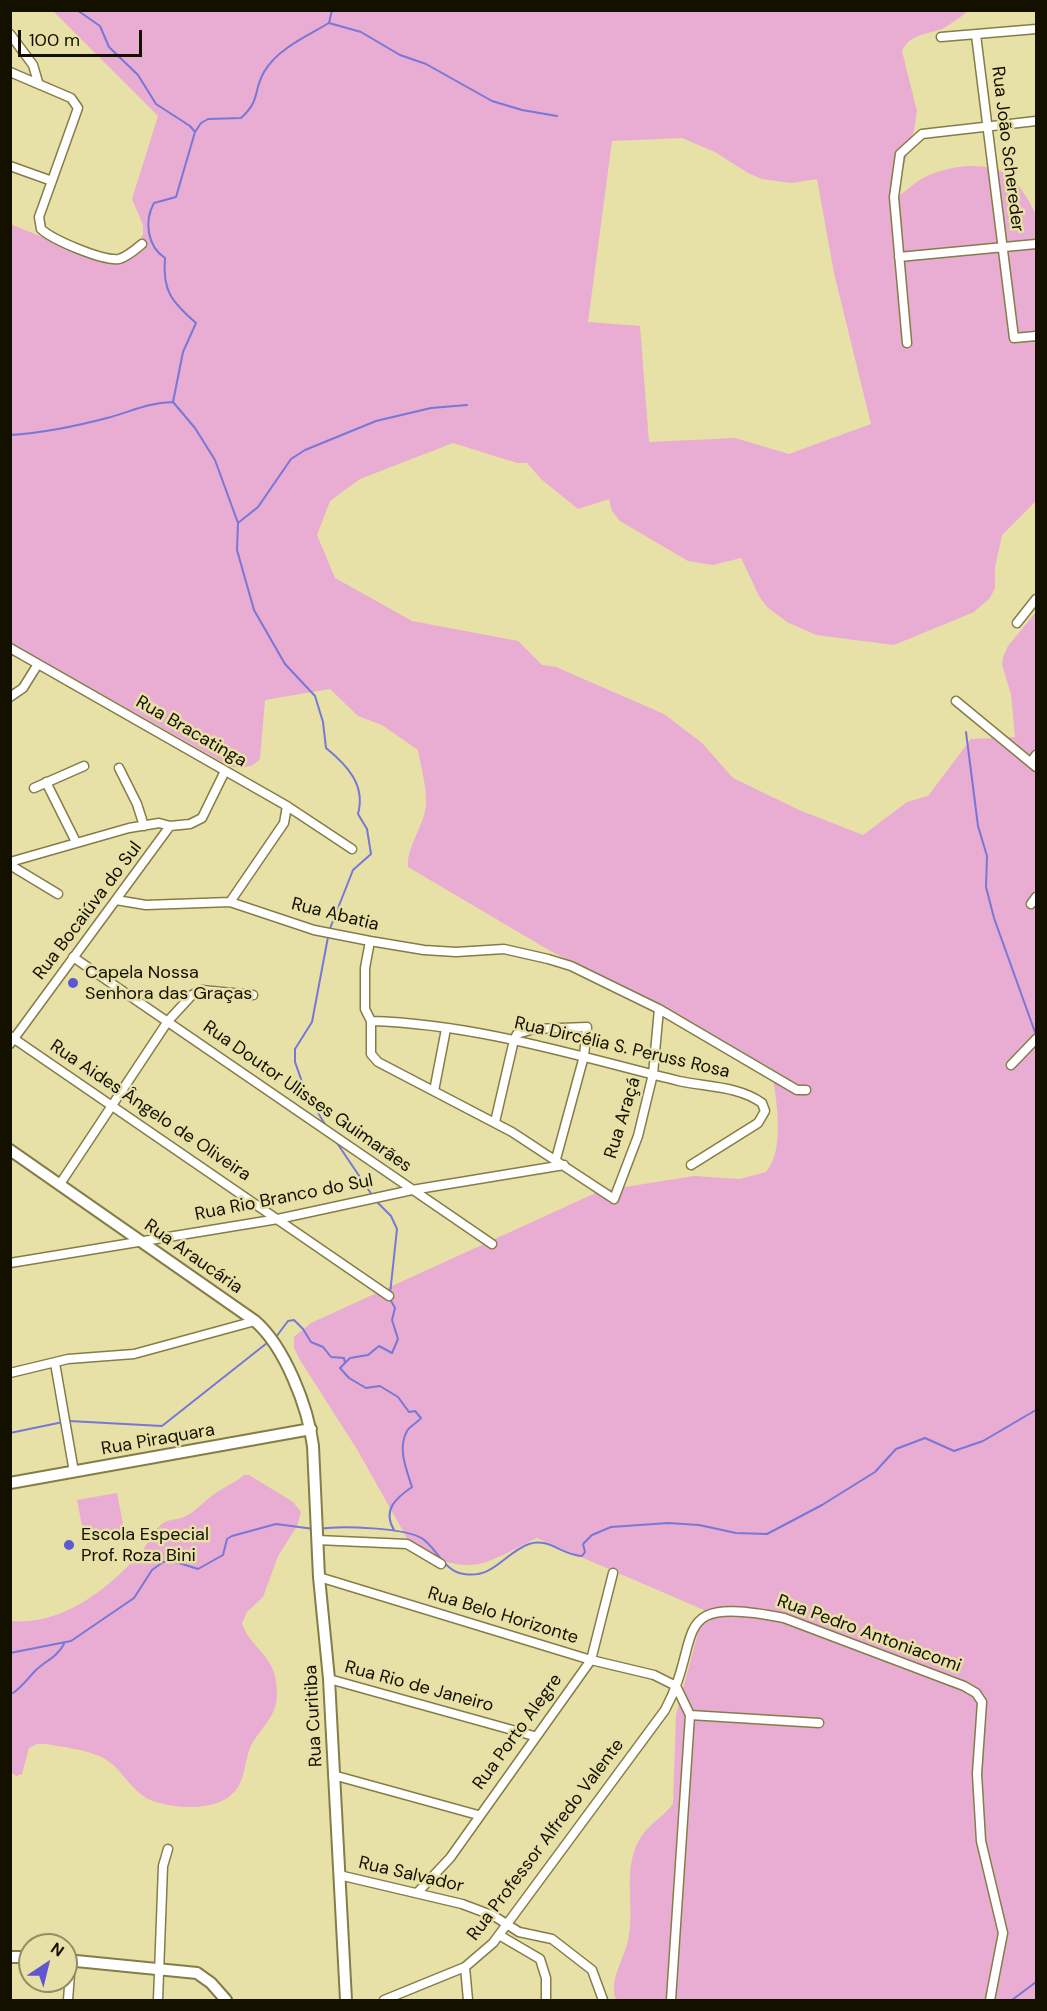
<!DOCTYPE html>
<meta charset="utf-8">
<style>
body{margin:0}
#map{position:relative;width:1047px;height:2011px;overflow:hidden;background:#e7e0a7;font-family:"DM Sans",sans-serif}
canvas{display:block}
.frame{position:absolute;inset:0;border:12px solid #131000;pointer-events:none}
.north{position:absolute;left:18px;top:1933px;width:60px;height:60px;box-sizing:border-box;background:#e7e0a7;border:2px solid #928d64;border-radius:50%;rotate:35deg;font-size:16px;font-weight:700;line-height:24px;text-align:center;color:#131000}
.north::after{content:'';display:block;margin:auto;width:21px;height:27px;background:#5f57d0;clip-path:polygon(50% 0,100% 100%,50% 72%,0 100%)}
.scale{position:absolute;left:18px;top:30px;width:124px;height:27px;box-sizing:border-box;border:3px solid #131000;border-top:0;padding-left:8px;font-size:18px;line-height:21px;white-space:nowrap;color:#131000;-webkit-text-stroke:4px #e7e0a7;paint-order:stroke}
</style>
<div id="map">
<canvas width="1047" height="2011"></canvas>
<div class="frame"></div>
<div class="north">N</div>
<div class="scale">100 m</div>
</div>
<script>
const g = document.querySelector('canvas').getContext('2d');
g.lineJoin = 'round';
function fill(path, color) { g.fillStyle = color; g.fill(path, 'evenodd'); }
function strokePath(path, color, width, dash) { g.strokeStyle = color; g.lineWidth = width; g.lineCap = dash ? 'butt' : 'round'; g.setLineDash(dash || []); g.stroke(path); }
function label(font, color, halo, rows, align = 'center') {
  g.font = font + ' "DM Sans",sans-serif'; g.lineWidth = 5; g.setLineDash([]); g.textBaseline = 'middle'; g.strokeStyle = halo; g.fillStyle = color; for (const [text, x, y, turn = 0] of rows) {
    g.save(); g.translate(x, y); g.rotate((+turn || 0) * Math.PI / 180); g.textAlign = isNaN(turn) ? turn : align; if (halo) g.strokeText(text, 0, 0); g.fillText(text, 0, 0); g.restore();
  }
}
fill(new Path2D(`
 M53,11H968C961,17 952,23 944,28C928,35 910,33 902,51L917,111L914,130L895,198C905,193 914,182 925,177C948,166 988,159 1010,177C1022,187 1029,201 1036,215V501L1002,535L995,567V588L990,598L974,612L894,645L816,635L787,622L767,607L759,596L741,558L713,565L688,561L620,521L612,511L609,499L578,509L541,479L527,463H517L453,443L360,479L330,501L317,535L335,578L412,621L518,641L542,665L556,667L664,714L702,743L733,778L799,810L863,835L907,802L928,796L971,739L1015,737L1011,694L1002,665L1003,657L1008,646L1036,612V2000H620L615,1998C610,1978 624,1959 628,1940C635,1910 624,1878 635,1849C644,1825 659,1822 673,1804L676,1715L704,1610L537,1538C520,1546 503,1556 486,1562C461,1571 424,1558 408,1540L358,1451L300,1360L294,1348V1337L311,1323L600,1191L694,1176L740,1179L766,1172C786,1149 776,1096 771,1068L547,949L408,867C406,847 424,827 426,805C427,788 421,767 418,750L382,725L358,716L330,689L265,700L260,759C252,768 243,768 231,767L11,643L10,224L80,252L111,260L138,244L143,234V225L132,199L158,116ZM682,138L715,152L748,173L762,179L791,183L817,179L834,273L871,424L789,454L735,438L649,442L640,326L588,322L612,141Z
 M244,1475H249L293,1502L301,1512L297,1526L278,1556L263,1597L247,1612L242,1623C250,1647 269,1652 275,1676C282,1711 270,1716 253,1742C246,1754 246,1768 241,1781C229,1812 182,1810 156,1802C134,1795 127,1777 112,1764C96,1750 66,1748 47,1744H37L29,1748L22,1774L16,1776L11,1772V1621C61,1626 109,1589 140,1553C148,1545 153,1530 162,1524C167,1519 177,1520 184,1517C197,1511 205,1500 217,1492C226,1486 235,1483 244,1475Z
 M117,1493L124,1529L84,1536L77,1500Z`), '#e9acd2');
strokePath(new Path2D(`
 M77,10L100,26L109,47L138,75L156,104L190,126L195,132
 M329,23L361,32L400,55L426,64L492,101L522,110L557,116
 M10,435C45,433 77,426 111,417C135,410 147,403 173,402
 M238,523L258,507L291,459L305,450L376,421L431,408L467,405
 M966,732L978,826L987,856L986,887L994,918L1036,1035
 M329,931L353,870L371,854L367,829L358,814C366,785 347,765 326,748L323,722L315,696L285,664L254,610L237,550L238,523L215,460L195,428L173,402L183,352L196,323C172,302 162,291 165,258C147,246 144,221 154,203L176,197L195,132L201,123L208,119L241,118C261,100 253,91 264,72C277,49 307,36 329,23L332,10
 M326,1126L306,1093L295,1062V1049L312,1022L328,937
 M337,1143L372,1195
 M375,1200L391,1216L397,1229L390,1294
 M390,1299L395,1308L392,1320L398,1339L392,1353L379,1346L368,1355L350,1358L340,1368L349,1378L366,1388L380,1386L398,1397L409,1412L415,1411L421,1418C417,1423 410,1426 407,1431C397,1449 407,1471 412,1487C396,1498 382,1510 394,1530
 M276,1337L288,1321L294,1320L303,1329L311,1342L323,1347L331,1357L344,1358L345,1363
 M69,1421L162,1426L267,1343
 M10,1433L63,1422
 M320,1529C340,1525 408,1528 423,1539C437,1549 445,1572 464,1574C494,1579 504,1553 529,1544C549,1537 563,1556 582,1556L585,1552L583,1544L592,1535L611,1527L668,1523L699,1525L736,1533L767,1534L822,1505L875,1472L896,1449L925,1438L954,1451L983,1441L1036,1410
 M10,1653L71,1641L134,1598L152,1570L163,1562H176L198,1569L223,1555L227,1539L232,1536L276,1524L314,1529
 M13,1693C23,1686 28,1678 36,1670C47,1660 57,1657 64,1644
 M1012,2000L1036,1982`), '#7777d8', 2);
const street = new Path2D(`
 M10,34L33,65L38,82
 M976,35L1014,338L1036,336
 M941,37L1036,29
 M10,72L71,98L78,108L39,217L41,229C53,240 102,261 119,259C127,257 136,249 142,244
 M10,166L52,181
 M899,257L1036,244
 M907,343L894,197L900,154L922,134L1036,121
 M1017,623L1036,599
 M10,648L287,806L352,849
 M10,697L23,688L38,664
 M956,701L1036,767
 M1031,762L1036,755
 M119,768L137,804L144,826
 M46,782L76,842
 M34,788L84,766
 M10,862L129,828L159,823L170,826L190,824L202,818L225,771
 M10,865L58,894
 M116,900L146,905L230,902L314,930L370,941L424,950L456,952L504,949L548,959L571,966L659,1009L797,1090H806
 M230,902L284,823L287,806
 M1031,904L1036,897
 M370,941L365,968V1009L371,1021V1054L378,1062L512,1132L614,1199L638,1136L653,1074L659,1009
 M73,957L492,1244
 M371,1021C476,1024 577,1056 679,1081C706,1087 739,1086 762,1103L765,1111L758,1123L691,1165
 M10,1036L389,1296
 M10,1044L170,826
 M1011,1065L1036,1039
 M434,1091L446,1029
 M495,1122L514,1040L517,1034L534,1029L587,1027L584,1056L556,1159
 M60,1184L168,1021L192,995L202,990L253,995
 M10,1263L278,1219L412,1190L564,1165
 M55,1363L74,1472
 M10,1373L68,1359L134,1354L255,1321
 M317,1540L407,1544L441,1564
 M319,1577L591,1660L654,1675L676,1686
 M329,1679L534,1736
 M676,1686L690,1715L819,1723
 M333,1775L478,1815
 M339,1875L462,1904L494,1916L519,1932L552,1939L592,1970L603,2000
 M417,1893L450,1858L591,1660L613,1573
 M499,1935L540,1959L546,1978V2000
 M465,1967L468,2000
 M68,2000L71,1961
 M158,2000L163,1866L168,1849
 M384,2000L465,1967L493,1943L665,1710C705,1636 664,1594 784,1618L964,1686L976,1693L982,1702L977,1774L981,1841L1003,1933L990,2000
 M671,2000L690,1715`);
const secondary = new Path2D(`
 M10,1150L255,1321C285,1347 308,1407 313,1446L319,1577L329,1679L346,2000
 M10,1483L311,1429
 M10,1957H30
 M66,1960L197,1973L211,1983L226,2000`);
strokePath(street, '#847d48', 11);
strokePath(secondary, '#847d48', 14);
strokePath(street, '#fff', 8);
strokePath(secondary, '#fff', 10);
for (const [x, y, r, color] of [
 [73,983,6,"#5f57d0"],
 [69,1545,6,"#5f57d0"]
]) { const dot = new Path2D(); dot.arc(x, y, r, 0, 2 * Math.PI); g.fillStyle = color; g.fill(dot); strokePath(dot, '#e7e0a7', 2); }
label('18px', '#131000', '#e7e0a7', [
 ["Rua João Schereder",1007,149,83],
 ["Rua Bracatinga",191,732,30],
 ["Rua Bocaiúva do Sul",88,911,-53],
 ["Rua Abatia",335,915,14],
 ["Rua Dircélia S. Peruss Rosa",622,1048,13],
 ["Rua Doutor Ulisses Guimarães",307,1097,35],
 ["Rua Aides Ângelo de Oliveira",150,1111,34],
 ["Rua Araçá",623,1118,-73],
 ["Rua Rio Branco do Sul",284,1198,-11],
 ["Rua Araucária",193,1257,35],
 ["Rua Piraquara",158,1440,-10],
 ["Rua Belo Horizonte",503,1616,17],
 ["Rua Pedro Antoniacomi",869,1634,20],
 ["Rua Rio de Janeiro",419,1687,15],
 ["Rua Curitiba",314,1716,-93],
 ["Rua Porto Alegre",518,1732,-54],
 ["Rua Professor Alfredo Valente",546,1840,-53],
 ["Rua Salvador",411,1875,13]
]);
label('18px', '#131000', '#e7e0a7', [
 ["Capela Nossa",85,973],
 ["Senhora das Graças",85,994],
 ["Escola Especial",81,1535],
 ["Prof. Roza Bini",81,1556]
], 'left');
</script>
